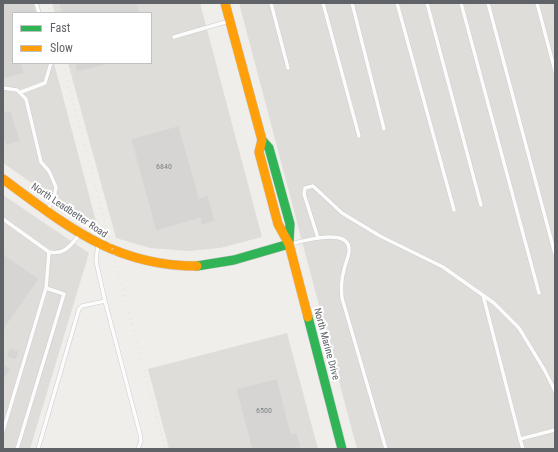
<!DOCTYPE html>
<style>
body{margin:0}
#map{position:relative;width:558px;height:452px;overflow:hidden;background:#efeeea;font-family:"Roboto Condensed",sans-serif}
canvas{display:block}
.frame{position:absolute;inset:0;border:4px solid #5f6368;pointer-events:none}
.legend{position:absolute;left:12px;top:12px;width:140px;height:52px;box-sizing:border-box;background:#fff;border:1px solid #bfc1c3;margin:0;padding:5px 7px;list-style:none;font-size:12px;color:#5f6368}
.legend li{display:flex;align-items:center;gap:8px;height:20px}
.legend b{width:20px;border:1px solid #bfc1c3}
</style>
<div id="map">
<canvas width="558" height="452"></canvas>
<div class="frame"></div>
<ul class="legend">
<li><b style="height:5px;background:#30b455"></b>Fast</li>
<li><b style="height:5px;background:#ff9f0a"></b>Slow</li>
</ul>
</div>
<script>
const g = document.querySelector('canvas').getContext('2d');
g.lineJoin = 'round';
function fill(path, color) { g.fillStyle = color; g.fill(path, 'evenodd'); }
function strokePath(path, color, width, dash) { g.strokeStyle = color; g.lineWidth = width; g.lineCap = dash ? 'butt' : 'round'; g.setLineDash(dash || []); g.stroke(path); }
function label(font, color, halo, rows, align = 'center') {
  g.font = font + ' "Roboto Condensed",sans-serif'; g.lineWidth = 4; g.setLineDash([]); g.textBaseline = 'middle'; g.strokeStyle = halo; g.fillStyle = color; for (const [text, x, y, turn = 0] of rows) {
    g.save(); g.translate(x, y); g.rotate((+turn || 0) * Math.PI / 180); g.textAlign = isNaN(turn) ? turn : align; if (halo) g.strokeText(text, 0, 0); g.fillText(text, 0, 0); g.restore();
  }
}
fill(new Path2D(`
 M3,3H39L41,13H13V63H54L98,229L3,163Z
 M52,3H200L262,237L220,248L188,251L150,248L116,238L68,63H151V13H55Z
 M239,3H555V449H357Z
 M3,195L89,253L30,449H3Z
 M287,333L318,449H169L148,369Z`), '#dfddda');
const building = new Path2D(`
 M3,3H33L36,13H13V63H21L24,73L3,79Z
 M59,3H137L140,13H62Z
 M75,63H105V65L77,72Z
 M11,111L20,141L6,145L4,139L3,140V113Z
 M179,126L199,198L208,195L215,221L202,225L200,218L156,231L131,139Z
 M3,254L39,279L3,330Z
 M10,348L19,351L16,360L7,357Z
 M3,364L11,369L3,380Z
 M277,379L291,434L297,433L301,447L293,449H252L236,389Z`);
fill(building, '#d6d5d3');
strokePath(building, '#deddd9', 1);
const lane = new Path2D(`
 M36,3L39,13
 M271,3L288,68
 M323,3L359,136
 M352,3L384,129
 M397,3L454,210
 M427,3L481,205
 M461,3L539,293
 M488,3L555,254
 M537,3L555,71
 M174,37L229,21
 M3,88L17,90L26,99L41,162L49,171L56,187L54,199L47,210
 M21,92L45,83L51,63
 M3,219L49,252
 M318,238L304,194L305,188L313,186L342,213L380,236L443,267L494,303L519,328L545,371L555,391
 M98,244L96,261L105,301
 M290,244C303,241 352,226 349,252C348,259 345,264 344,270C341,280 341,289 342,298L386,449
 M483,295L520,439L555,430
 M3,431L46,288L49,252C65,255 71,245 80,234
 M520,439L523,449
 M17,449L64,294L46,288
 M38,449L79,309L82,306L105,301L140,434L141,441L138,449`);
const fast = new Path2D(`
 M262,140L269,148L290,224L289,243
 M197,266L234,260L289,244
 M308,317L342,449`);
const slow = new Path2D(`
 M225,3L262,140L259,152L278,224L289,244L308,317
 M3,179C67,226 114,266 197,266`);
strokePath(lane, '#cbcccc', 4.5);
strokePath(fast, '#cacacb', 10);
strokePath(slow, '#cacacb', 10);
strokePath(lane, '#fdfcfc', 3.5);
strokePath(fast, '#30b455', 9);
strokePath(slow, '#ff9f0a', 9);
strokePath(new Path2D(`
 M47,3L50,13
 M55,3L58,13
 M547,3L555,34
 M63,63L165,449
 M70,63L74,85`), '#e4e4e4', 2, [1, 5]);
label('8px', '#7e8184', null, [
 ["6840",164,167],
 ["6500",264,411]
]);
label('10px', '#5f6368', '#fff', [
 ["North Leadbetter Road",69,211,34],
 ["North Marine Drive",326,344,75]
]);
</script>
